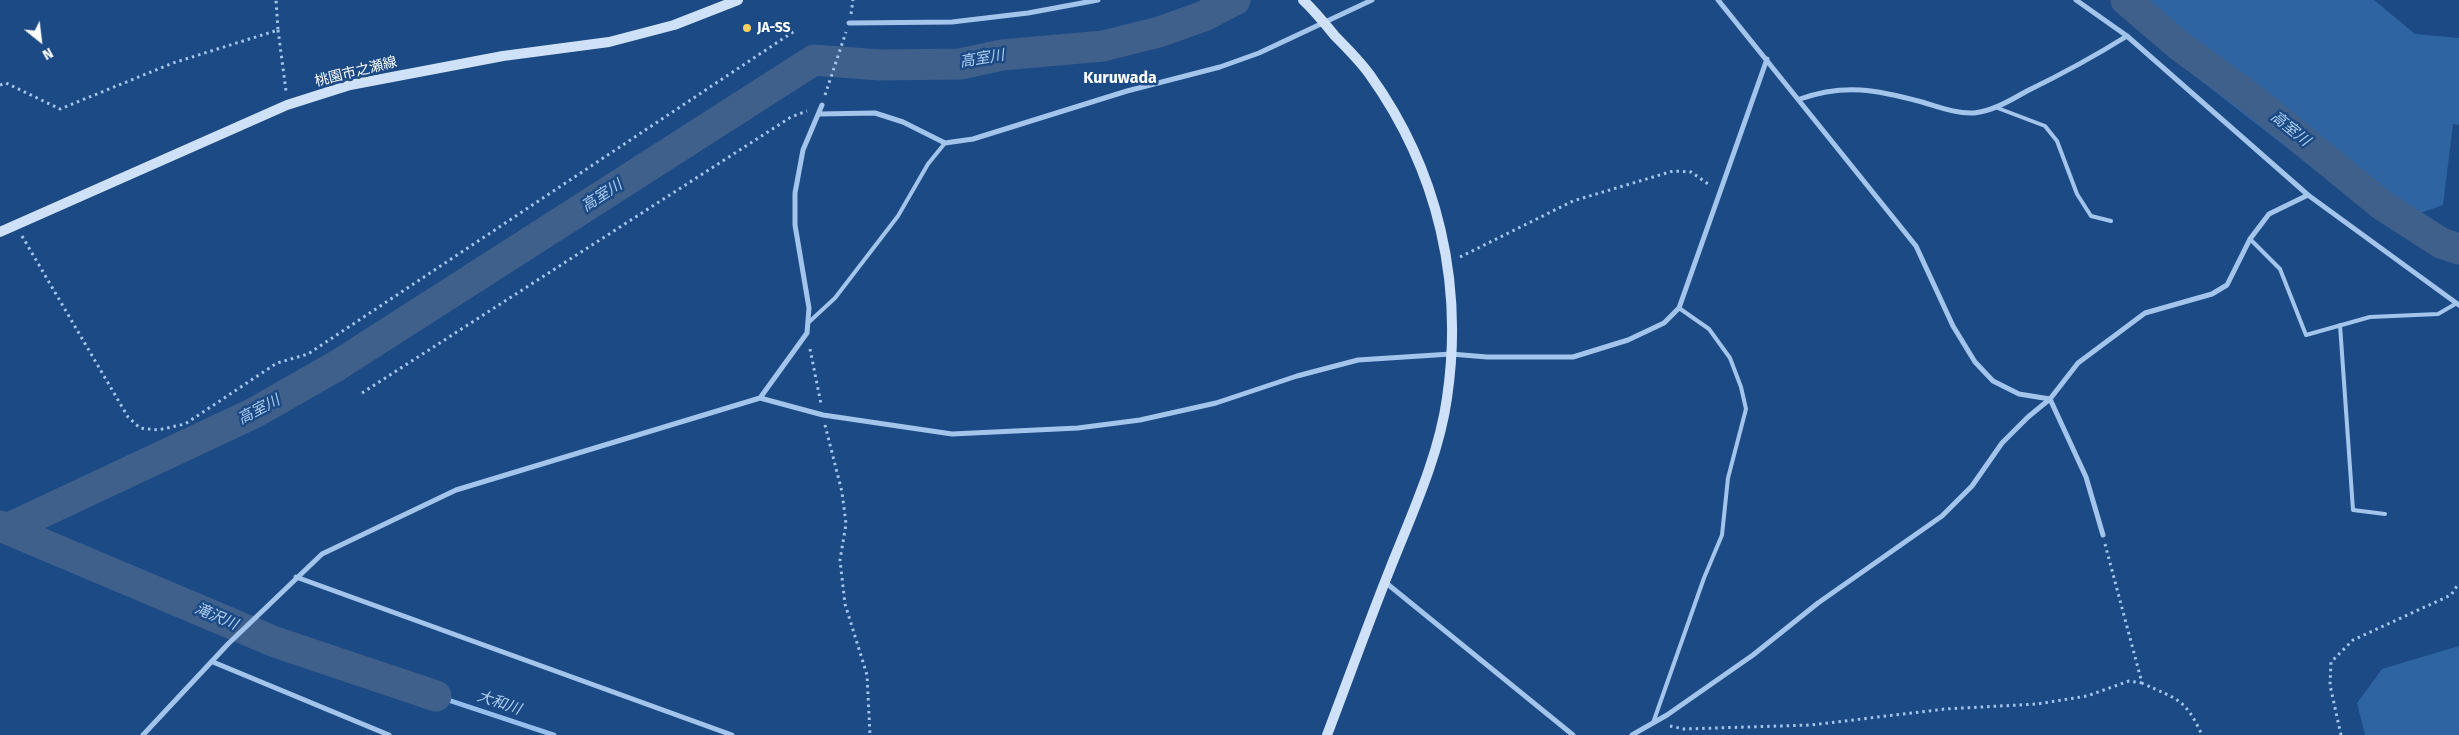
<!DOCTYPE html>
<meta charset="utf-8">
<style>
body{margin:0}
#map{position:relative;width:2459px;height:735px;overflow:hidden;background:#1c4a85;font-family:"Fira Sans",sans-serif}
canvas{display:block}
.north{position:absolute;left:15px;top:15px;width:50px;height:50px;-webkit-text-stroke:4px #1c4a85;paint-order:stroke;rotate:151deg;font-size:14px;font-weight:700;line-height:20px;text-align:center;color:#fff}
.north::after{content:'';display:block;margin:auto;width:18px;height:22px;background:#fff;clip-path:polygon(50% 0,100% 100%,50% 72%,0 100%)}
</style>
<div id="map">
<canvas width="2459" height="735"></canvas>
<div class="north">N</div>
</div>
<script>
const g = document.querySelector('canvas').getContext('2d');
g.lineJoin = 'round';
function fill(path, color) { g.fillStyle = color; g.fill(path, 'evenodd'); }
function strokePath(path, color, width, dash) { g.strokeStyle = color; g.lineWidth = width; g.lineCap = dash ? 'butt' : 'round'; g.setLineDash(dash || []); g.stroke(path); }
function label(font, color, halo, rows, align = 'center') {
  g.font = font + ' "Fira Sans","Noto Sans JP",sans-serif'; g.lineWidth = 5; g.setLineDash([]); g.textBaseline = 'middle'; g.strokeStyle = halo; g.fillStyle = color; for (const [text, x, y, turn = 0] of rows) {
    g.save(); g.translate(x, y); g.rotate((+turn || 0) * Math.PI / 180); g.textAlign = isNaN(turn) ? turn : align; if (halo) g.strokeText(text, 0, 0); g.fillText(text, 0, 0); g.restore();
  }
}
fill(new Path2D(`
 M2111,0H2374L2415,34L2459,38V125L2453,124L2443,205L2386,225L2155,45Z
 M2459,646V735H2365L2357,703L2382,669Z`), '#2f64a3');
strokePath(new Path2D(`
 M436,696L554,735`), '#96beed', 5);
strokePath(new Path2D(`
 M2126,0L2181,47L2250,97L2382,205L2441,243L2459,249
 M0,526L275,642L436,696
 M9,528L254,413L338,365L814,60L880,65L960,64L1002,55L1103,46L1159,32L1204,16L1235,0`), '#3e608b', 31);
strokePath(new Path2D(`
 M851,14L853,0
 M278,30L286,91
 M0,85L6,83L60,109L173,63L278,30L276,0
 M825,95L846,32
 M22,236L128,417L140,428L158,430L185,424L277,363L308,354L796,30
 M1460,257L1573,201L1673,171L1691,172L1711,186
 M810,349L821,404
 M362,393L791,117L807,111
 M825,425L842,492L846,524L840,560L845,604L867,675L870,735
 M2105,544L2142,683C2178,700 2185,698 2202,735
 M1670,726L1684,729L1811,725L1945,709L2037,704L2087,696L2129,681L2142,683
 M2341,735L2330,685L2331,662L2353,640L2451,595L2459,583`), '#a3c4eb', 3, [2.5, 4]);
strokePath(new Path2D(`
 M1995,107L2045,126L2057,141L2077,194L2091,216L2111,221
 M2250,239L2280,269L2306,335L2370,317L2438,314L2457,303
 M808,323L835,298L898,216L928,164L945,143
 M2340,325L2353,510L2385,514
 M1653,723L1704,578L1722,535L1728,478L1746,409L1741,387L1730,358L1709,329L1679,308`), '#a3c4eb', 4);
strokePath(new Path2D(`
 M1718,0L1916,246L1953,326L1975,362L1993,381L2019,394L2050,399L2086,477L2103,535
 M2076,0L2127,36L2308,195L2459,305
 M849,23L952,22L1028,13L1098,0
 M1800,99C1845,83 1877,90 1922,102C1939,107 1957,114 1974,113C1993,111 2011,100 2027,91C2062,74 2095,56 2127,36
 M819,114L875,113L903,122L945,143L973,139L1127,91L1220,67L1259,53L1372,0
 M760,398L823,415L952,434L1078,428L1140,420L1216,403L1297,376L1358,360L1451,354L1487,357H1573L1628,340L1664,323L1679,308L1767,59
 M296,577L732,735
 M1385,582L1573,735
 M213,662L389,735
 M143,735L228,644L322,554L456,490L760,398L807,333L809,308L795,225V193L803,150L822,105
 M1632,735L1667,715L1753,655L1818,603L1942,516L1972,486L2002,443L2028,417L2050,399L2078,363L2145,313L2212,294L2227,285L2250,239L2269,214L2308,195`), '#a3c4eb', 5);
strokePath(new Path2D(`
 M1303,0C1315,11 1325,24 1335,36C1347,48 1360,61 1370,75C1438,170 1464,283 1447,398C1439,456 1411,516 1390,569C1368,624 1348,680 1327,735
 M0,232L287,105L350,85L503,56L609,42L674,25L738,0`), '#cfe1f8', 10);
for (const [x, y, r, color] of [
 [747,28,5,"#fbce60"]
]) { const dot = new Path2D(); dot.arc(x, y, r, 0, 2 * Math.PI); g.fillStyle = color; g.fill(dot); strokePath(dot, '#1c4a85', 2); }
label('bold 14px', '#fff', '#1c4a85', [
 ["JA-SS",757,28]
], 'left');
label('14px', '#fff', '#1c4a85', [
 ["桃園市之瀬線",356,72,-14]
]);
label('italic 15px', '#aecef2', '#1c4a85', [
 ["高室川",982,59,-9],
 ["高室川",2290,129,39],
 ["高室川",602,196,-33],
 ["高室川",259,410,-28],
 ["滝沢川",216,617,23],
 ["大和川",499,703,19]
]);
label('bold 16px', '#fff', '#1c4a85', [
 ["Kuruwada",1120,79]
]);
</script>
